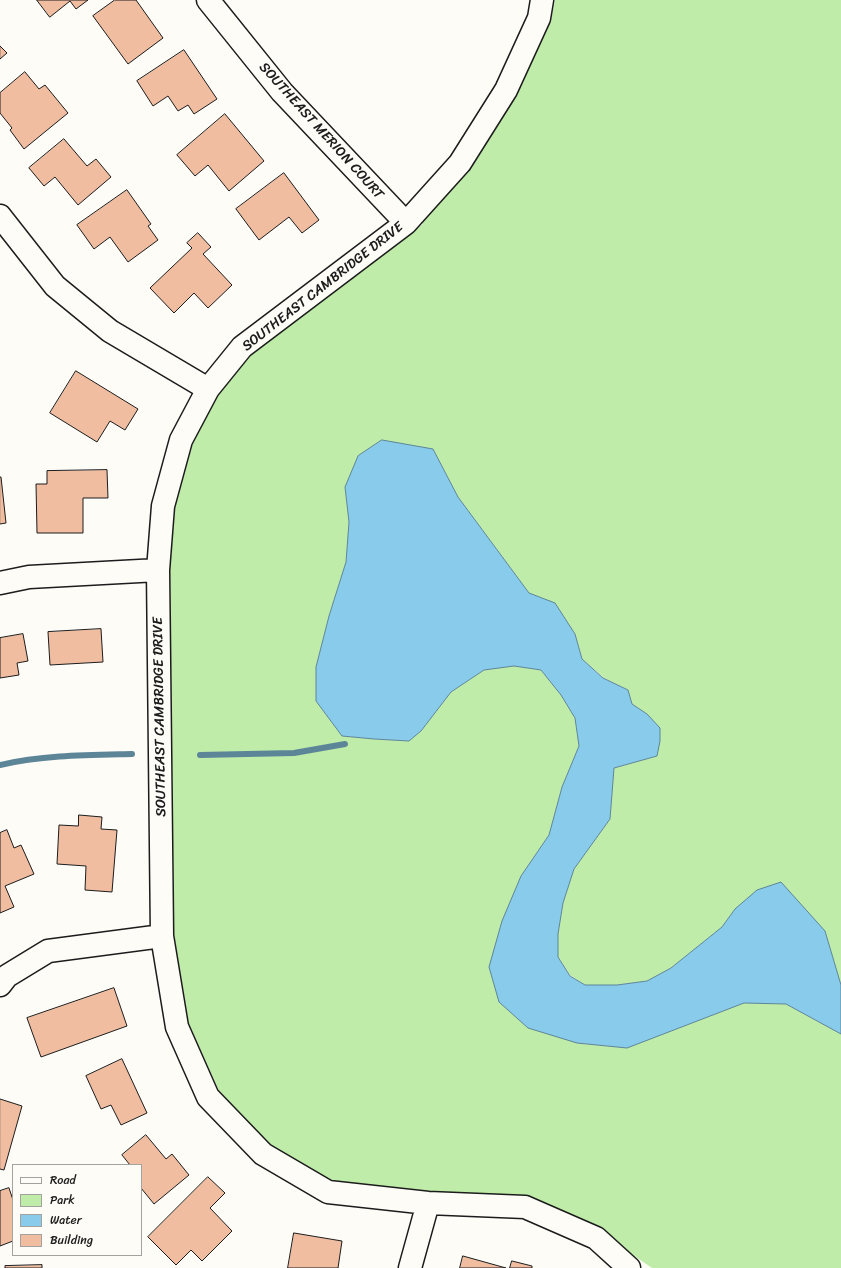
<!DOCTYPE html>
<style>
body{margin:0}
#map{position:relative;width:841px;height:1268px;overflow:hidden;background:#fdfcf7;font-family:Sriracha,sans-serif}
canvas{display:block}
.legend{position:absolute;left:12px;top:1164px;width:130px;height:92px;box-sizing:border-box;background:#fdfcf7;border:1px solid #a3a29f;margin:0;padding:5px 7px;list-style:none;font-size:12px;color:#1c1c1c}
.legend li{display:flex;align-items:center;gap:8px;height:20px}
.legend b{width:20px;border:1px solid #a3a29f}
</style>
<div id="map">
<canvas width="841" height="1268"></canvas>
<ul class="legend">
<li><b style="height:5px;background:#fdfcf7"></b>Road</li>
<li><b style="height:11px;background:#bfeca9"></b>Park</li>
<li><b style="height:11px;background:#89cbea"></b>Water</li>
<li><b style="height:11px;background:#f0bda1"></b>Building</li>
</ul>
</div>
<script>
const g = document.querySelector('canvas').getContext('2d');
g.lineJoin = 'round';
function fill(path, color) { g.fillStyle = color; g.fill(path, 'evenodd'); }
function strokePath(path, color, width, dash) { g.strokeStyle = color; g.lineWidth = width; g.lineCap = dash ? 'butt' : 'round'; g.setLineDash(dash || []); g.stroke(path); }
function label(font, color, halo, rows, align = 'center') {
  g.font = font + ' Sriracha,sans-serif'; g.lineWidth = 3; g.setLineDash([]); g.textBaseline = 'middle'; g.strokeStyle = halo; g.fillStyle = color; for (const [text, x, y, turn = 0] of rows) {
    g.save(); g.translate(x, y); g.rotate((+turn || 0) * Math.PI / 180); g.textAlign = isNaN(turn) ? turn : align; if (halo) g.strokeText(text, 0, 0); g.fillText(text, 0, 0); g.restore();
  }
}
fill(new Path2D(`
 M555,0H841V985L825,931L735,909L722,927L671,968L647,981L617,985H585L570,975L558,957V934L563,903L574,869L610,819L614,768L657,756L647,714L632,704L628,690L604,678L582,659L575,634L555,604L529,593L458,497L433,449L345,487L349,522L346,562L329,616L316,667V701L342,736L374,739L409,741L421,731L451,692L484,670L514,666L541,670L561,695L575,718L579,746L562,787L549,835L521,876L577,1043L627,1048L744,1003L786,1004L841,1034V1268H652L630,1253L601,1228L530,1197L450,1192H430L420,1190L419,1191L332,1181L271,1146L219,1091L189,1024L174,935L170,570L175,508L193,443L218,395L251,355L423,224L422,223L471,168L517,95L551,20Z`), '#bfeca9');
const water = new Path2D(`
 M382,440L433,449L458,497L529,593L555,603L575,634L582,659L603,678L628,690L632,704L647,714L660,728V741L657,756L614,768L610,819L574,869L563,903L558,934V957L570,976L585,985H617L647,981L671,968L722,927L735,909L757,890L781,882L825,931L841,985V1034L786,1004L744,1003L627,1048L577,1043L528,1028L499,1002L489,967L502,921L521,876L549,835L562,787L579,746L575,718L561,695L541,670L514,666L484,670L451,692L421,731L409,741L374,739L342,736L316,701V667L329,616L346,562L349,522L345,487L358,456Z`);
fill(water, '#89cbea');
strokePath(water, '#5d8598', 1);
strokePath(new Path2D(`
 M200,755L294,753L345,744
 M0,765C43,755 87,755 132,754`), '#5d8598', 6);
const building = new Path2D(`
 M37,0H88L76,9L70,1L50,17Z
 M115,0H136L163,38L128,64L93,16Z
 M0,46L7,53L0,59Z
 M184,50L217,99L194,114L188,105L178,111L168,96L153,106L137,81Z
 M25,72L39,89L45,85L68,113L24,149L10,130L12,128L0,113V93Z
 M225,114L264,161L229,191L208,165L195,176L177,155Z
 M64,139L87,166L96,159L111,177L78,205L55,177L44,186L29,168Z
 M284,173L319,220L302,233L289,217L259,240L236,209Z
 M127,190L151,224L148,226L158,240L128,262L110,237L94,249L77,225Z
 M198,233L211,247L203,254L232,285L208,308L194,293L174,313L150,288L192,248L187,243Z
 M76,371L138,409L125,430L110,421L97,442L50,413Z
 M107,470L108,498H83V533H37L36,484H47V471Z
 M0,477H1L6,523L0,524Z
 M101,629L103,662L50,665L48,632Z
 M23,634L28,661L17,663L19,675L0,678V638Z
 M79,815L102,817L101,829L117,830L112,892L85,890L86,866L57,864L59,825L78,826Z
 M7,830L14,848L21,845L34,874L5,886L14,907L0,913V833Z
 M114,988L127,1026L41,1057L27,1018Z
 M122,1059L147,1113L121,1125L111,1105L101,1109L86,1076Z
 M0,1099L22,1106L4,1170L0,1169Z
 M146,1135L166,1159L172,1154L189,1175L154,1204L141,1188V1165H130L122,1155Z
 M208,1177L225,1193L210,1208L232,1231L202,1261L191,1250L176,1265L148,1237Z
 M9,1188L13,1200V1241L0,1246V1191Z
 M294,1233L342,1241L338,1268H288Z
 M463,1256L506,1268H460Z
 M512,1261L532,1266V1268H510Z
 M42,1265V1268H5V1266Z`);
fill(building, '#f0bda1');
strokePath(building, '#1c1c1c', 1);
const minor = new Path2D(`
 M208,0L282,92L406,223
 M542,0L539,18L506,90L460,163L406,223L242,347L208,389L181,440L163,506L158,570L162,936L177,1027L208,1097L263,1154L328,1192L428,1203L525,1207L596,1238L629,1268
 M0,216L55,286L110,331L208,389
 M0,583L29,577L158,570
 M0,985L7,976L48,951L162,936
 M410,1268L428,1203`);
strokePath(minor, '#1c1c1c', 25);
strokePath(minor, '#fdfcf7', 22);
label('14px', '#1c1c1c', '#fdfcf7', [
 ["SOUTHEAST MERION COURT",321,131,48],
 ["SOUTHEAST CAMBRIDGE DRIVE",323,287,-38],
 ["SOUTHEAST CAMBRIDGE DRIVE",160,717,-91]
]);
</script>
